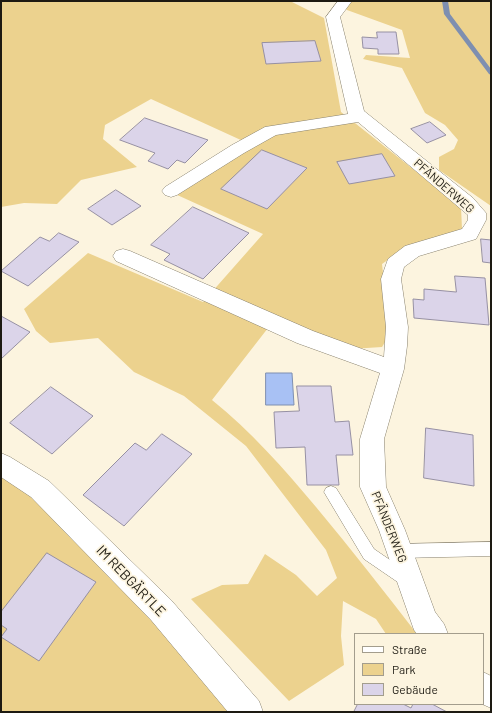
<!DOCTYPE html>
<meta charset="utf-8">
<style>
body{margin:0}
#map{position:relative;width:492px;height:713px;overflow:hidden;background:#fcf4df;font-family:Barlow,sans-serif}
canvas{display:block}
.frame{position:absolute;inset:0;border:2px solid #1d1a12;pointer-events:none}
.legend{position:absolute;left:354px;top:633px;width:130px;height:72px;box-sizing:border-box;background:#fcf4df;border:1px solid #a39d8d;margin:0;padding:5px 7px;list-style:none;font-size:12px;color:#1d1a12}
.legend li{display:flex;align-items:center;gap:8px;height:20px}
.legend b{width:20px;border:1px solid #a39d8d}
</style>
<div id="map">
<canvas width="492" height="713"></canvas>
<div class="frame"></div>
<ul class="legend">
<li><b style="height:5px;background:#fff"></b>Straße</li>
<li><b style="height:11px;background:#ecd28e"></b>Park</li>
<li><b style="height:11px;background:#dbd4e9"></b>Gebäude</li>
</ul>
</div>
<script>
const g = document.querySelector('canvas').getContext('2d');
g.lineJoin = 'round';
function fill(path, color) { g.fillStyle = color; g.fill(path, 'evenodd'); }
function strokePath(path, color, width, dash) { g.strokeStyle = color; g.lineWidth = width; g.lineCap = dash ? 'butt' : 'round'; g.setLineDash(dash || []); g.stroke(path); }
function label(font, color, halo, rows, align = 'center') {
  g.font = font + ' Barlow,sans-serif'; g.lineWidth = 3.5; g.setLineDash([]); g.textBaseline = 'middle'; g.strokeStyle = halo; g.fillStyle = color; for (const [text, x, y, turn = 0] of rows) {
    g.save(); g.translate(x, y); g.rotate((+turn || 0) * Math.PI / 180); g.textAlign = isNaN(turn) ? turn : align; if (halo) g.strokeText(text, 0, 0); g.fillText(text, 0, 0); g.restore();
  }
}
fill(new Path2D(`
 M1,1H290L324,18L341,112L461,207L462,229L406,247L382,264L390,334L382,347L351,349L268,328L212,400C251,431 284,469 316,507C351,549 384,591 417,634H386L376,619L343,601L341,636L344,665L289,701L191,599L222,585L248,584L265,554L296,575L317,596L337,578L326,550L246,446L184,396L134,372L98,338L50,343L36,331L24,309L88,253L203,302L263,234L175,194L243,141L151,99L105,125L103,139L137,167L81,180L57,204L24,203L1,207Z
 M336,1H491V206L439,170V157L454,149L458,140L445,125L425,113L402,68L363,59L366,55L410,58L402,30L347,10Z
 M1,475L39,500L239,712H1Z`), '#ecd28e');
const water = new Path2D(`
 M266,373H292L294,405H266Z`);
fill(water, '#a8c1f4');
strokePath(water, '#7e8fb0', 1);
fill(new Path2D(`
 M442,1H448L450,14L491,69V75L489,74L444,14Z`), '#7e8fb0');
const building = new Path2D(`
 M377,32H396L399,54H378V49L363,48L362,37L377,38Z
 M315,41L321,61L266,64L262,43Z
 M145,118L208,140L185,163L177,160L168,169L148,161L155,153L120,140Z
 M430,122L446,135L427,143L411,129Z
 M262,150L307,168L267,209L221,189Z
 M382,154L395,176L349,184L337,162Z
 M116,190L141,206L112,225L88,209Z
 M193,207L249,233L203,279L164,260L170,254L151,245Z
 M59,233L79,242L28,286L1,271L40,237L49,241Z
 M481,239L491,240V263L483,262Z
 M455,276L485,278L489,325L414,318L413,299L424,300V289L456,292Z
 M1,316L30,332L1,359Z
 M297,386H331L335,422L349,421L353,455H336L339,485H307L305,447L276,448L274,412L299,411Z
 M51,387L93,416L52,454L10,423Z
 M426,428L473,435L474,486L424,478Z
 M162,434L192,454L124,526L83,495L135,443L146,450Z
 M47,553L96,582L39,661L1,637L7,629L1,625V612Z
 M358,704H403L411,708L413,704H432L447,712H354Z`);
fill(building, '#dbd4e9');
strokePath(building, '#9690a3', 1);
const service = new Path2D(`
 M331,486L336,488L374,549L412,575L414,580L412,585L407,587L402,585L364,559L324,492L326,488Z
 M491,542V556L399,558L394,556L392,551L394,546L399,544Z`);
const minor = new Path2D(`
 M338,1H352L340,17L364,111L473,198L486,213V220L476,239L419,256L404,267L401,279L408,327L407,346L404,369L384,439L386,487L405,530L435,612L444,624L448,634H417L414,630L379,530L360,487V439L380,373L297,343L116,261L113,256L116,251L123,249L130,251L313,331L384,357L386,327L381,279L388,259L405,246L462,229L468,220V215L358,122L276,135L244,153L177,195L171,197L165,195L162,191L165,187L232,145L265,127L348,114L326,17Z
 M1,453L10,457L49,481L171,600L259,701L263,712H228L151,620L31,497L1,477Z
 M483,672L491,676V708L482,704H483Z`);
strokePath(service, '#89826f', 1);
strokePath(minor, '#89826f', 1);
fill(service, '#fff');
fill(minor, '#fff');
label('12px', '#1d1a12', '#fcf4df', [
 ["PFÄNDERWEG",444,186,41],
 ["PFÄNDERWEG",389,527,68]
]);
label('14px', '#1d1a12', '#fcf4df', [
 ["IM REBGÄRTLE",131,581,46]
]);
</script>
